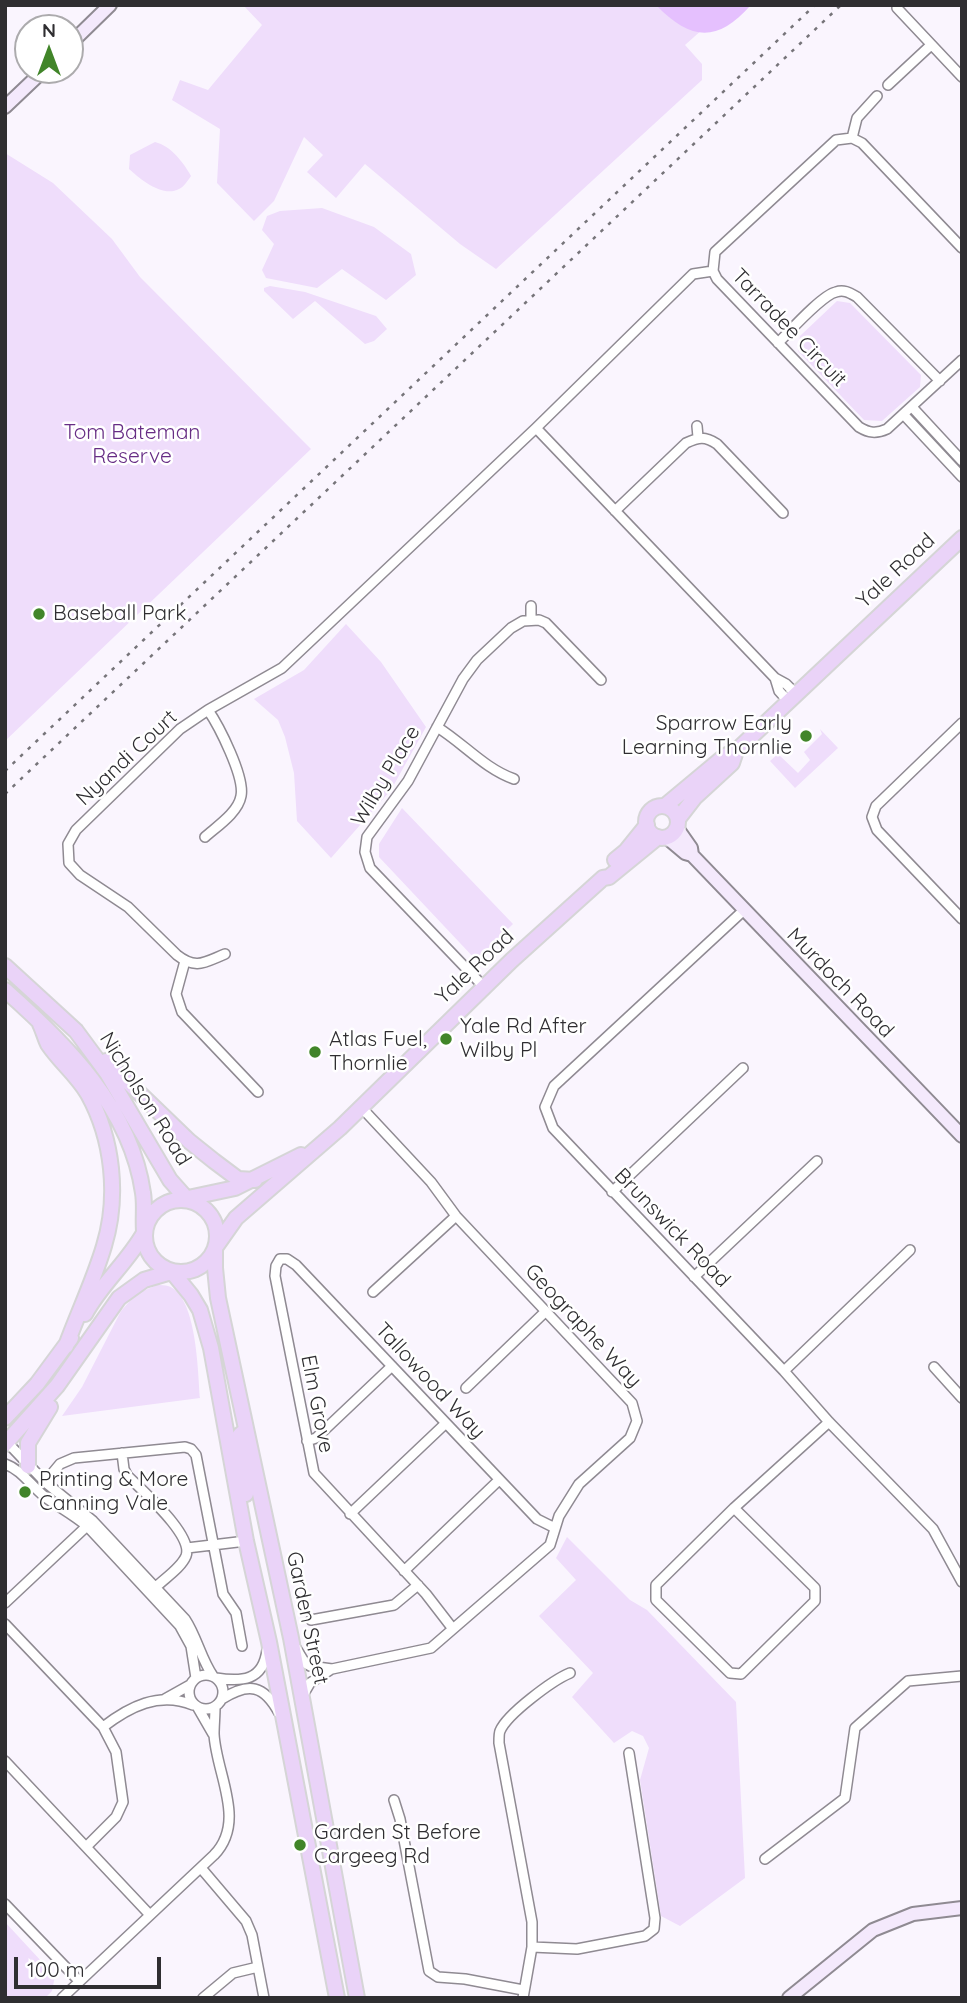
<!DOCTYPE html>
<style>
body{margin:0}
#map{position:relative;width:967px;height:2003px;overflow:hidden;background:#faf5fe;font-family:Quicksand,sans-serif}
canvas{display:block}
.frame{position:absolute;inset:0;border:7px solid #2f2e31;pointer-events:none}
.north{position:absolute;left:14px;top:14px;width:70px;height:70px;box-sizing:border-box;background:#fff;border:2px solid #acabad;border-radius:50%;rotate:0deg;font-size:19px;font-weight:700;line-height:28px;text-align:center;color:#2f2e31}
.north::after{content:'';display:block;margin:auto;width:24px;height:32px;background:#418529;clip-path:polygon(50% 0,100% 100%,50% 72%,0 100%)}
.scale{position:absolute;left:14px;top:1957px;width:147px;height:32px;box-sizing:border-box;border:4px solid #2f2e31;border-top:0;padding-left:9px;font-size:21px;line-height:24px;white-space:nowrap;color:#2f2e31;-webkit-text-stroke:5px #fff;paint-order:stroke}
</style>
<div id="map">
<canvas width="967" height="2003"></canvas>
<div class="frame"></div>
<div class="north">N</div>
<div class="scale">100 m</div>
</div>
<script>
const g = document.querySelector('canvas').getContext('2d');
g.lineJoin = 'round';
function fill(path, color) { g.fillStyle = color; g.fill(path, 'evenodd'); }
function strokePath(path, color, width, dash) { g.strokeStyle = color; g.lineWidth = width; g.lineCap = dash ? 'butt' : 'round'; g.setLineDash(dash || []); g.stroke(path); }
function label(font, color, halo, rows, align = 'center') {
  g.font = font + ' Quicksand,sans-serif'; g.lineWidth = 5; g.setLineDash([]); g.textBaseline = 'middle'; g.strokeStyle = halo; g.fillStyle = color; for (const [text, x, y, turn = 0] of rows) {
    g.save(); g.translate(x, y); g.rotate((+turn || 0) * Math.PI / 180); g.textAlign = isNaN(turn) ? turn : align; if (halo) g.strokeText(text, 0, 0); g.fillText(text, 0, 0); g.restore();
  }
}
fill(new Path2D(`
 M243,5H730L685,45L702,64V80L496,269L460,244L365,164L336,198L307,172L323,155L304,137L274,201L254,221L217,183L220,129L172,100L180,80L208,90L262,25Z
 M155,142C171,146 183,162 191,176C188,180 184,187 179,189C163,198 140,179 129,169L130,155Z
 M5,153L53,183L112,239L140,277L311,449L5,741Z
 M322,208L374,227L411,254L416,275L386,300L342,269L317,288L266,278L262,270L274,244L262,230L267,216L280,211Z
 M270,286L305,292L376,316L387,329L374,341L365,344L315,301L293,319L264,291V288Z
 M837,301L850,303L921,375L920,387L882,421L864,420L798,351L800,336Z
 M346,624L381,662L426,727L391,790L331,858L297,821L294,773L285,737L278,720L254,699L304,670Z
 M820,729L838,748L795,788L770,761L778,754L798,773L810,760L804,752L822,734Z
 M402,808L513,924L476,960L379,857V844Z
 M157,1285C161,1285 165,1285 168,1286C197,1295 198,1373 200,1398L62,1416L82,1387L121,1311L136,1294Z
 M567,1537L630,1600L647,1610L736,1702L745,1878L680,1926L661,1916L640,1780L649,1748L643,1736L632,1731L614,1743L572,1697L593,1673L539,1616L576,1580L556,1558Z
 M5,1922L55,1976L52,1991L45,1998H5Z`), '#efddfb');
fill(new Path2D(`
 M656,5H751C717,43 691,41 656,5Z`), '#e5c0fe');
const street = new Path2D(`
 M897,8L962,77
 M888,85L931,45
 M852,138L857,118L877,96
 M962,248L862,143L852,138L836,140L715,252L713,271L717,279L859,427C869,433 876,434 887,429L962,360
 M778,343C790,331 822,295 836,292C844,289 850,293 857,297L940,381
 M912,407L962,461
 M904,415L962,477
 M697,426L698,437
 M536,428L775,678L786,684L796,694
 M615,511L686,443C699,437 705,436 717,444L783,513
 M531,606V620
 M775,678L779,691L788,701
 M962,723L876,806L872,817L877,830L962,919
 M437,727C463,743 485,769 514,779
 M205,837C216,827 238,813 241,796C245,777 219,726 208,710
 M744,910L554,1086L545,1107L553,1128L784,1371L829,1422L933,1529L962,1582
 M225,954C205,962 196,970 177,955L128,907L80,875L69,863L68,844L76,830L180,729L208,710L282,668L536,428L693,274L713,271
 M185,961L176,994L182,1012L258,1092
 M484,987L370,868L365,852L367,837L408,781L463,679L477,660L511,628L523,621L539,620L546,623L601,680
 M612,1192L743,1068
 M694,1277L817,1161
 M373,1292L456,1216
 M934,1367L962,1398
 M784,1371L910,1250
 M466,1388L545,1312
 M5,1440L45,1482L93,1521L185,1619C197,1637 201,1659 213,1676
 M307,1441L316,1438L392,1366
 M122,1453L124,1469L127,1475C141,1490 194,1535 186,1556C181,1568 165,1578 156,1587
 M5,1464C22,1470 31,1486 45,1497C59,1507 74,1515 87,1526L180,1626L191,1646L196,1678
 M45,1482L60,1464L74,1458L185,1447L191,1449L196,1455L223,1594L236,1613L242,1646
 M734,1508L815,1588V1601L741,1674L730,1673L656,1600V1585L734,1508L829,1422
 M350,1514L446,1423
 M187,1548L246,1541
 M404,1571L499,1480
 M5,1603L87,1526
 M311,1620L394,1605L418,1585
 M5,1624L103,1727L116,1752L123,1802L116,1817L87,1846
 M453,1629L426,1594L314,1473L275,1276L276,1266L280,1259H287L296,1265L537,1519L555,1528
 M296,1648L305,1663L310,1666L332,1669L431,1648L550,1545L559,1516L579,1484L630,1438L637,1421L632,1403L456,1216L431,1182L361,1107
 M189 1692a17 17 0 1 1 34 0a17 17 0 1 1-34 0Z
 M216,1678C242,1682 263,1681 267,1650
 M303,1695L310,1683L330,1670
 M165,1699L190,1685
 M222,1699C249,1682 264,1685 279,1713
 M198,1708L213,1734
 M103,1727C129,1707 159,1691 193,1705
 M5,1761L150,1915
 M394,1800L400,1819L429,1971L438,1977L465,1979L523,1990
 M765,1859L845,1798L855,1728L908,1681L962,1676
 M201,1868L246,1921L252,1935L264,1998
 M5,1904L79,1981
 M532,1947L577,1949L645,1936L654,1929L655,1918L629,1753
 M62,1998L214,1855C247,1821 216,1774 214,1734C214,1726 215,1716 215,1707
 M203,1998L233,1973L258,1967
 M523,1998L532,1947V1922L499,1743C499,1741 499,1733 500,1731C507,1714 553,1680 570,1673`);
const secondary = new Path2D(`
 M70,44L110,5
 M5,107L44,70
 M677,828L691,848L692,855L962,1136
 M666,837L685,853L692,855
 M789,1998L873,1930L913,1914L962,1908`);
const primary = new Path2D(`
 M665,806L725,756L736,751L962,538
 M646 822a16 16 0 1 1 32 0a16 16 0 1 1-32 0Z
 M678,819L695,797L732,763L736,751
 M615,860L626,851L647,825
 M5,966L76,1031L107,1073L170,1180L186,1198
 M5,990C66,1044 131,1108 143,1193C145,1205 143,1218 144,1231
 M40,1024C43,1030 45,1038 48,1044C60,1062 77,1075 88,1094C113,1139 119,1197 104,1246C94,1280 78,1313 66,1346
 M106,1061L189,1141L214,1161L238,1179L255,1180
 M188,1198L235,1188L301,1155
 M145 1236a36 36 0 1 1 72 0a36 36 0 1 1-72 0Z
 M217,1245L236,1218L340,1128L512,960L603,878L609,877L658,837
 M215,1248V1268L218,1298L291,1638L357,1998
 M173,1273L191,1295L200,1310L211,1348L246,1541L269,1642L337,1998
 M85,1314C101,1284 127,1263 144,1233
 M5,1418L37,1384L71,1338
 M5,1444L57,1386L119,1298L144,1280L171,1272
 M28,1466V1443L50,1407
 M246,1494L238,1443L240,1435L246,1430`);
strokePath(street, '#8f8a92', 12);
strokePath(secondary, '#8f8a92', 16);
strokePath(primary, '#d5d5d6', 18);
strokePath(street, '#fff', 9);
strokePath(secondary, '#f4e9fc', 12);
strokePath(primary, '#ead3f8', 14);
strokePath(new Path2D(`
 M5,771L815,5
 M5,794L841,5`), '#767479', 2.5, [3.5, 7]);
for (const [x, y, r, color] of [
 [39,614,7,"#418529"],
 [806,736,7,"#418529"],
 [446,1039,7,"#418529"],
 [315,1052,7,"#418529"],
 [25,1492,7,"#418529"],
 [300,1845,7,"#418529"]
]) { const dot = new Path2D(); dot.arc(x, y, r, 0, 2 * Math.PI); g.fillStyle = color; g.fill(dot); strokePath(dot, '#fff', 2.5); }
label('21px', '#2f2e31', '#fff', [
 ["Tarradee Circuit",789,328,46],
 ["Yale Road",896,571,-43],
 ["Nyandi Court",127,758,-43],
 ["Wilby Place",386,776,-59],
 ["Yale Road",475,967,-43],
 ["Murdoch Road",840,983,46],
 ["Nicholson Road",145,1099,58],
 ["Brunswick Road",672,1228,46],
 ["Geographe Way",583,1326,47],
 ["Tallowood Way",430,1381,47],
 ["Elm Grove",317,1404,79],
 ["Garden Street",307,1618,78]
]);
label('21px', '#672d85', '#fff', [
 ["Tom Bateman",132,433],
 ["Reserve",132,457]
]);
label('21px', '#2f2e31', '#fff', [
 ["Baseball Park",53,614],
 ["Sparrow Early",792,724,"right"],
 ["Learning Thornlie",792,748,"right"],
 ["Yale Rd After",460,1027],
 ["Wilby Pl",460,1051],
 ["Atlas Fuel,",329,1040],
 ["Thornlie",329,1064],
 ["Printing & More",39,1480],
 ["Canning Vale",39,1504],
 ["Garden St Before",314,1833],
 ["Cargeeg Rd",314,1857]
], 'left');
</script>
